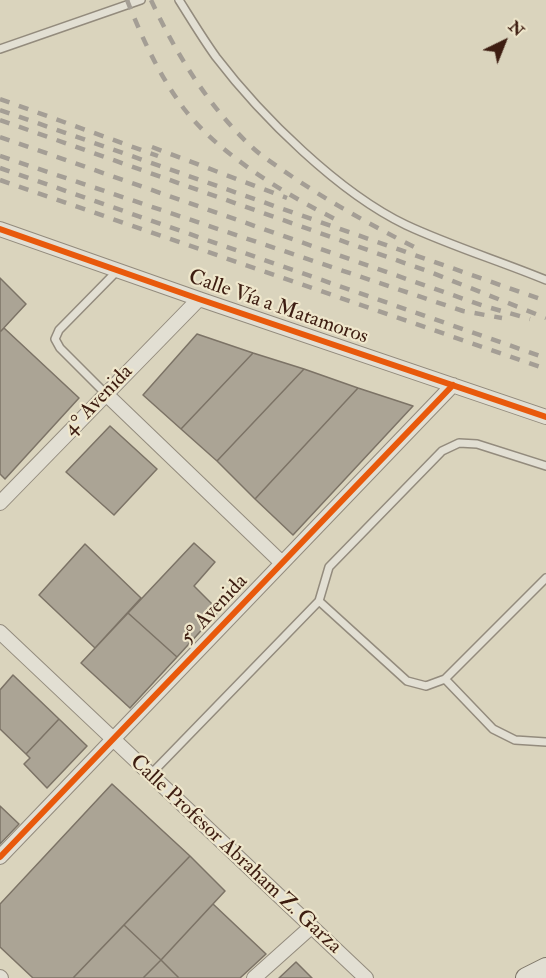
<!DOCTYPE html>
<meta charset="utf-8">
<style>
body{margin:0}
#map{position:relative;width:546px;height:978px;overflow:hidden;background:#dad4bd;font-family:"IM FELL Double Pica",serif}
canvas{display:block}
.north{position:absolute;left:474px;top:12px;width:60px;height:60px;-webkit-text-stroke:4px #efe7cc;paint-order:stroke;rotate:43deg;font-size:16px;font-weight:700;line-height:24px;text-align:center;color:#3d1d11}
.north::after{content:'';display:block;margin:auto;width:21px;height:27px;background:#3d1d11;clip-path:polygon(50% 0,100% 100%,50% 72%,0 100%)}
</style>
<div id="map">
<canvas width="546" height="978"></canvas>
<div class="north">N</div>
</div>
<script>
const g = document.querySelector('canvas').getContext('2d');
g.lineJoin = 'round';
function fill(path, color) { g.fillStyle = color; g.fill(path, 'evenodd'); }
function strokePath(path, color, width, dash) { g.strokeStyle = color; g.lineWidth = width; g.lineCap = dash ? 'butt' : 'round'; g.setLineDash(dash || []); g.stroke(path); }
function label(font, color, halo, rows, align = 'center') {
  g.font = font + ' "IM FELL Double Pica",serif'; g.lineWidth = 4.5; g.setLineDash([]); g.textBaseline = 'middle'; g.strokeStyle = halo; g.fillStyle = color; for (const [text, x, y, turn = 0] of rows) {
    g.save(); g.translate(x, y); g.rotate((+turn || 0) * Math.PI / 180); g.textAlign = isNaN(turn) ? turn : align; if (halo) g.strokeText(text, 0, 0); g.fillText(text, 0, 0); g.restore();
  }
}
const building = new Path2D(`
 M0,278L26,304L0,332Z
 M4,328L79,398L5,479L0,474V332Z
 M197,334L253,353L181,429L143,395Z
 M253,353L304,369L217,461L181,429Z
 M304,369L358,388L255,499L217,461Z
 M358,388L413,406L293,535L255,499Z
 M110,426L157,469L114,515L66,472Z
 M194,543L215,562L194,586L219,611L177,657L128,613Z
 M85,544L141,598L95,648L39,595Z
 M128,613L177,657L130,708L81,663Z
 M13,675L59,719L26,754L0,729V690Z
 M59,719L87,746L47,788L24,764L30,758L26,754Z
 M112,784L190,856L73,978H33L0,947V904Z
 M0,806L19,824L0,844Z
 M190,856L225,891L161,960L124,925Z
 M213,904L266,954L240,978H179L161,960Z
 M124,925L161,960L143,978H73Z
 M161,960L179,978H143Z
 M296,962L312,978H279Z`);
fill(building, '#aba495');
strokePath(building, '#7c7366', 1.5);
const lane = new Path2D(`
 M179,0C191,19 203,39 216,57C261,116 339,193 406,225C451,246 500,261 546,280
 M0,49L141,0
 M106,394L60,348L55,339L59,330L118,270
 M319,601L407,681L426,686L445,679L546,578
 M445,679L493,729L515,740L546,742
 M150,775L319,601L329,567L442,451L459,443L477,444L546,466`);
const street = new Path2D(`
 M0,229L199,299L546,417
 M106,394L282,563
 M0,503L199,299
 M0,632L366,978
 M0,857L453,385
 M0,977L1,978
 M254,978L311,927`);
const secondary = new Path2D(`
 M526,978L546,968`);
strokePath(lane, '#938b7d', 10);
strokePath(street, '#938b7d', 16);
strokePath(secondary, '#7c7366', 22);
strokePath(lane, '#e2dfd3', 7);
strokePath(street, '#e2dfd3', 14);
strokePath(secondary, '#e2dfd3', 20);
strokePath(new Path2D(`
 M127,0C142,38 160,77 185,110C221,156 288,196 341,222
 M151,0C176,54 210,109 254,149C263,157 274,164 284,171C327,201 371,225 418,249
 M0,99L158,156
 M0,110L546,301
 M0,120L430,272L546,318
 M0,137L484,306L530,319
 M152,147L287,198
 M0,156L463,311L502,318
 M0,168L546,358
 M0,180L546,369`), '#a49e95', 4.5, [10, 10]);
strokePath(new Path2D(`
 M0,229L199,299L546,417
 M0,857L453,385`), '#e8590c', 6);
label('21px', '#3d1d11', '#efe7cc', [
 ["Calle Vía a Matamoros",278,308,19],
 ["4° Avenida",99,401,-46],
 ["5° Avenida",215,610,-47],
 ["Calle Profesor Abraham Z. Garza",235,855,43]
]);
</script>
